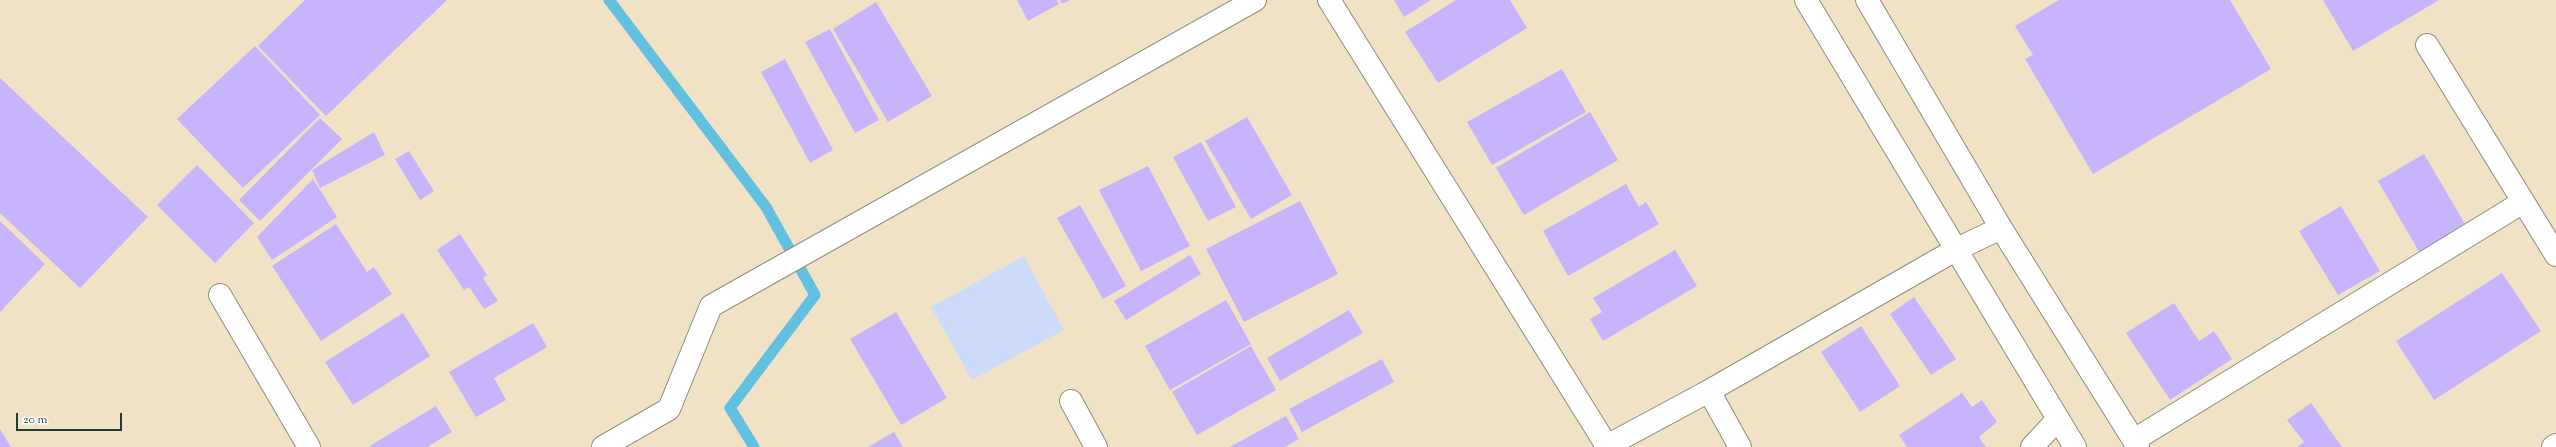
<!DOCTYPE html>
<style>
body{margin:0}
#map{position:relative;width:2556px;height:447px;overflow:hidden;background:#f1e2c6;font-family:"Sorts Mill Goudy",serif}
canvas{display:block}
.scale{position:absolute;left:16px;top:413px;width:106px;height:18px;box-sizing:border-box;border:2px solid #1f3d34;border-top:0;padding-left:5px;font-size:12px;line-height:14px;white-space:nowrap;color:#1f3d34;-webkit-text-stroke:3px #fff;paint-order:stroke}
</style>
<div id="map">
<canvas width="2556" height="447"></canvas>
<div class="scale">20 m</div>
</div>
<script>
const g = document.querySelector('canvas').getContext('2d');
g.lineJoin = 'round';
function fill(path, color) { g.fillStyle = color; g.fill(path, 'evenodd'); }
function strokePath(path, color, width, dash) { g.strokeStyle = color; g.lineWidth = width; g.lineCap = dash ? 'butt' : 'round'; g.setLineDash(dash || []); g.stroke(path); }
fill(new Path2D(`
 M1024,256L1064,330L972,380L931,307Z`), '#cddbfa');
strokePath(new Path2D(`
 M609,0L766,207L815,295L730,408L754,447`), '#62c1e0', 11);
fill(new Path2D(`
 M305,0H447L326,116L258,46Z
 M1017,0H1057L1059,4L1028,21Z
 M1060,0H1070L1062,4Z
 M1394,0H1431L1404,17Z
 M1456,0H1510L1527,28L1438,83L1405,32Z
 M2059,0H2230L2271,69L2093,174L2025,59L2033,55L2015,26Z
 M2323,0H2439L2353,51Z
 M876,2L932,96L888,122L833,29Z
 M830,29L879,120L855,133L805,42Z
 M255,46L320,115L243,188L177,119Z
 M785,59L833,150L810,163L761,72Z
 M1562,69L1586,112L1492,165L1467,122Z
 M0,78L148,217L80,288L0,213Z
 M1590,112L1618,160L1524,215L1496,168Z
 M1247,117L1292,195L1251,219L1205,141Z
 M320,118L342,139L260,221L239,200Z
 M374,132L385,155L320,188L312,170Z
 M1201,142L1236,207L1208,221L1173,157Z
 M409,151L434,191L420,200L395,159Z
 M2424,154L2468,229L2421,255L2378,181Z
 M197,165L254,223L215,263L157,205Z
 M1148,166L1190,246L1141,271L1099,190Z
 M313,179L337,217L272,260L257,237Z
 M1626,184L1639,207L1646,202L1659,224L1568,276L1543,231Z
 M1300,201L1338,274L1244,322L1206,249Z
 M1080,205L1126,286L1103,299L1057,218Z
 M2341,206L2380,271L2338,295L2299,231Z
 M0,221L45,264L0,312Z
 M336,224L367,272L374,267L392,294L321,341L272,266Z
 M460,234L487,275L483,278L498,301L484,309L469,287L464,290L437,250Z
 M1675,250L1697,286L1603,341L1590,319L1602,312L1593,298Z
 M1190,255L1201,274L1126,320L1114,301Z
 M2502,273L2541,331L2434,400L2396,341Z
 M1914,297L1956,359L1931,375L1890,314Z
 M1226,300L1251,344L1170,390L1145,346Z
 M2174,303L2199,341L2214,331L2232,359L2170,400L2126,333Z
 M1349,310L1363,333L1280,381L1267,358Z
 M896,312L947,398L901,425L850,339Z
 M403,313L430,356L353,405L325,362Z
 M533,323L547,347L494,378L506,400L476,417L449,372Z
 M1861,326L1900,386L1860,412L1821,352Z
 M1251,346L1276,390L1197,435L1172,392Z
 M1382,359L1394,382L1302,432L1289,409Z
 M1962,393L1972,407L1982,400L1997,422L1979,437L1986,447H1907L1899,435Z
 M2311,403L2342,447H2297L2304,442L2287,420Z
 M436,406L452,432L427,447H368Z
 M1286,416L1299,439L1285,447H1230Z
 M0,429L11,447H0Z
 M894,432L903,447H868Z`), '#c7b4fc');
const street = new Path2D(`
 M1329,0L1607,446
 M2427,45L2556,255
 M220,295L309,447
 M1709,391L1740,447
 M1071,401L1096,447
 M2134,440L2523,202
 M603,447L669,409L711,306L1255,0
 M1605,447L1709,391L1957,249L2001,228
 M2032,447L2057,420
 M2553,447L2556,445`);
const secondary = new Path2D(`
 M1806,0L2075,447
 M1867,0L2001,228L2138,447`);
strokePath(street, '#88907d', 24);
strokePath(secondary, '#88907d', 24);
strokePath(street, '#fff', 22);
strokePath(secondary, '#fff', 22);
</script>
